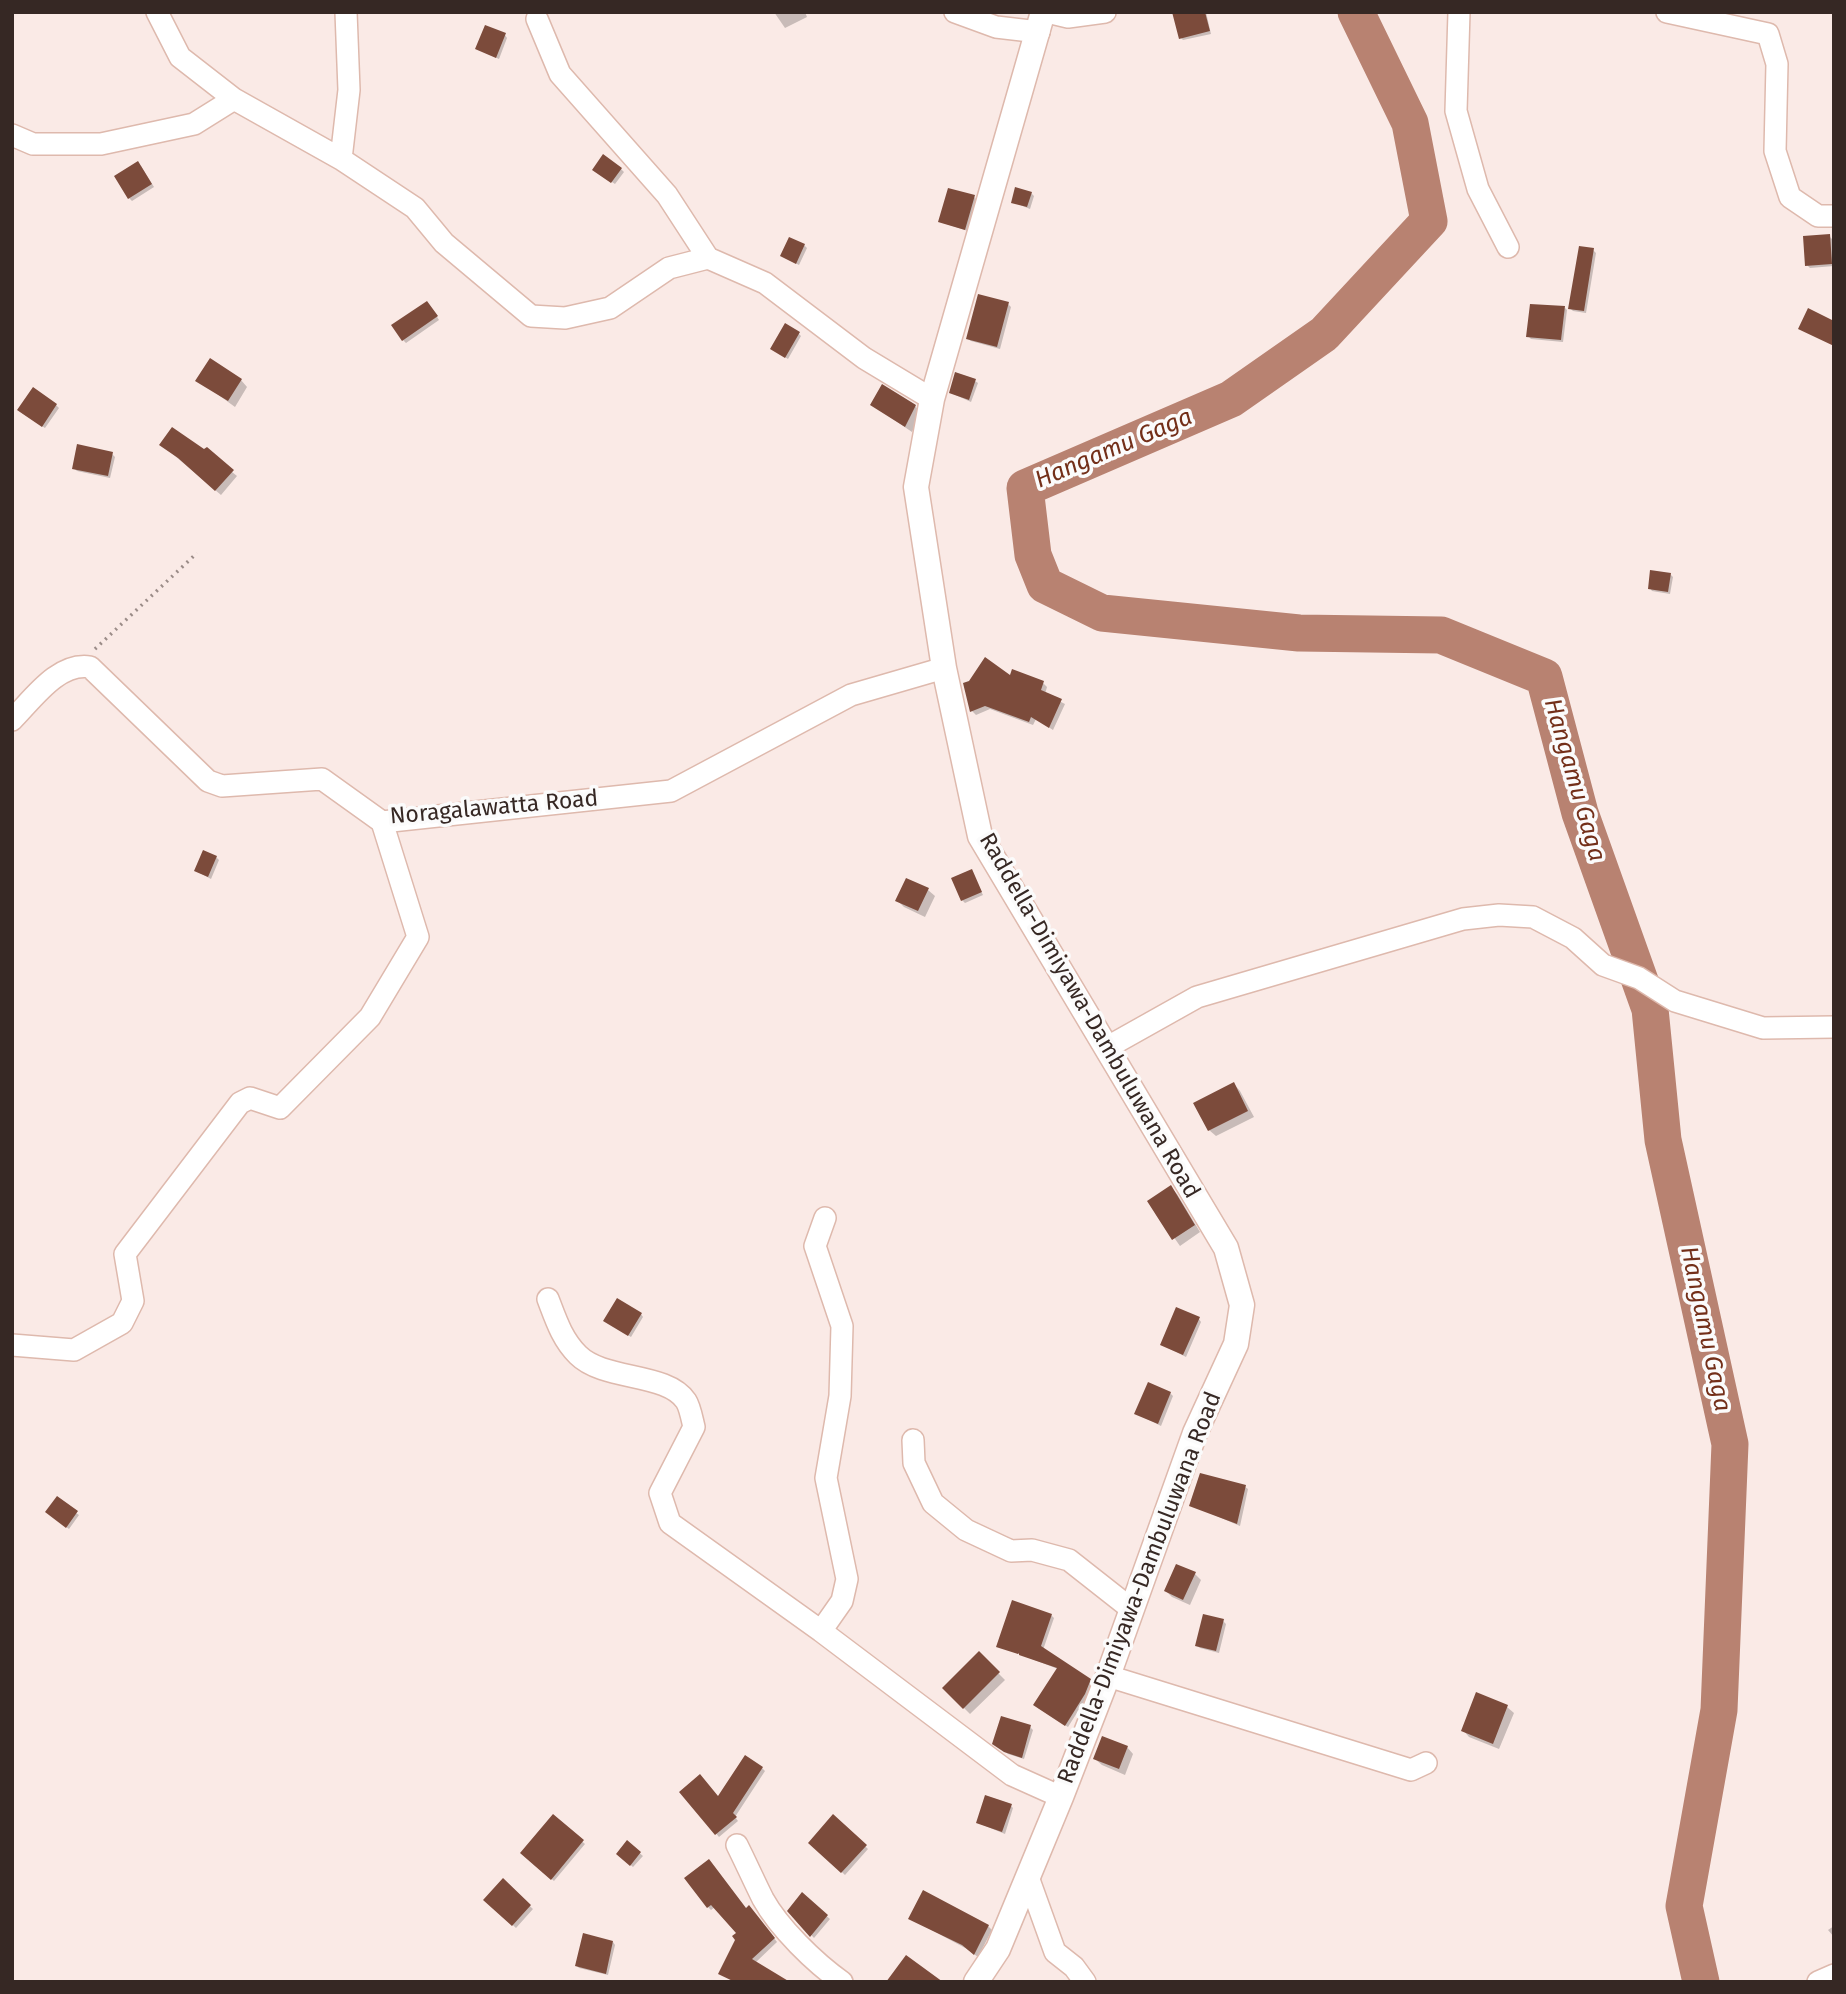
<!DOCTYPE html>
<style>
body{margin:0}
#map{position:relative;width:1846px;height:1994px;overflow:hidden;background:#faeae6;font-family:"Fira Sans",sans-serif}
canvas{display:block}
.frame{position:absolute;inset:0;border:14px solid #362824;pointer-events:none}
</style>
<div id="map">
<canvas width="1846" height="1994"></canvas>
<div class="frame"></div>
</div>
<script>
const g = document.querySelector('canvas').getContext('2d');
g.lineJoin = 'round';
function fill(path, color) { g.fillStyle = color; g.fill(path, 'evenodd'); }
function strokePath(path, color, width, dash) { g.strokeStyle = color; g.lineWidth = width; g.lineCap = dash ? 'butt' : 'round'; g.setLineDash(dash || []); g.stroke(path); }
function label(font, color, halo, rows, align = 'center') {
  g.font = font + ' "Fira Sans",sans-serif'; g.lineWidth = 7; g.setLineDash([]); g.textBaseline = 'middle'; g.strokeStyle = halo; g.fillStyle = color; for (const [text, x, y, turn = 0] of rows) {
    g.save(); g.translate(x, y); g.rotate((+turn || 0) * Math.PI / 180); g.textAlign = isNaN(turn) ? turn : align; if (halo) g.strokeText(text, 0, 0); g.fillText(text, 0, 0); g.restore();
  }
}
fill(new Path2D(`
 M774,12H805L807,17L785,28Z
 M1174,12H1206L1211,34L1183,40L1181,38Z
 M505,35L507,38L499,59L477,49Z
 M141,166L154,187L132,201L129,198Z
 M621,169L624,172L615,184L597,172Z
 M1031,193L1034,196L1030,209L1013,202Z
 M974,197L977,200L968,231L940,222Z
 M1829,236L1832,239L1834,266L1810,268L1807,265Z
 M804,245L807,248L799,265L785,258Z
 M1593,250L1596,253L1586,313L1573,311L1570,308Z
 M1008,304L1011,307L1000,349L971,341L968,339Z
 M430,306L439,320L406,343L403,340Z
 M1565,308L1567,310L1563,342L1531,339L1528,336Z
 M798,333L801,336L788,359L775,351Z
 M198,380H241L247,387L235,407Z
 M975,381L978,383L971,402L951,393Z
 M56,405L59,408L45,428L22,413Z
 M872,405L915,406L921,413L912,432Z
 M162,445L232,472L237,476L221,495Z
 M112,454L115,457L110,478L77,471L74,468Z
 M1670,574L1673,577L1670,594L1652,591L1650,588Z
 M1011,678L1043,683L1047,687L1045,694L1065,704L1053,730L1036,719L1033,725L990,709L976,715L972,711L965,684Z
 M216,857L219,860L211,879L196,871Z
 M971,871L983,895L965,903L962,900Z
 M928,890L935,896L925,917L904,907L897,900Z
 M1234,1084L1240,1091L1254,1117L1216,1136L1209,1130Z
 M1171,1188L1177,1194L1200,1232L1180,1246L1149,1202Z
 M641,1314L643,1317L631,1337L608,1323Z
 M1199,1319L1201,1322L1186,1357L1162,1345Z
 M1170,1393L1173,1396L1161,1426L1137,1414Z
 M1245,1487L1248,1489L1240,1526L1191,1505Z
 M76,1513L79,1515L69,1529L50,1514Z
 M1195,1574L1201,1580L1190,1605L1172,1597L1166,1591Z
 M1051,1615L1054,1618L1043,1650L1093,1683L1087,1697L1068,1727L1038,1708L1058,1669L998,1646Z
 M1223,1621L1226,1624L1219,1653L1200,1648L1197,1646Z
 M979,1654L1005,1680L970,1714L944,1688Z
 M1477,1695L1507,1707L1514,1713L1499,1749L1469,1737L1463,1730Z
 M1030,1727L1033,1730L1024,1759L1008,1754L997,1746Z
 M1127,1747L1133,1754L1125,1775L1102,1765L1095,1759Z
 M762,1768L765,1771L735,1817L738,1821L719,1837L681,1792L719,1798Z
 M1011,1806L1013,1808L1005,1834L978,1823Z
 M553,1816L585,1844L554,1881L522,1853Z
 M833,1816L868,1849L845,1875L810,1842Z
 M628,1843L643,1856L633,1867L618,1854Z
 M687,1879L746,1910H752L777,1942L755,1963L773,1982H734L724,1976L738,1933L715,1907L711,1910L708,1907Z
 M503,1881L533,1909L516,1928L486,1900Z
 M802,1895L830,1919L814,1938L789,1911Z
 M911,1919L988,1926L992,1930L978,1957L967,1949Z
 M1834,1926V1937L1828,1930Z
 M613,1942L615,1945L608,1975L579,1968L577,1966Z`), '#0003');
strokePath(new Path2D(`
 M1356,12L1410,123L1429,221L1324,334L1231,399L1025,488L1033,555L1045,585L1102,613L1299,633L1441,635L1544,677L1580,813L1650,1009L1663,1140L1730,1444L1719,1710L1684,1906L1701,1982`), '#b88271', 37);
fill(new Path2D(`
 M1172,12H1205L1210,31L1179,39Z
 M485,25L506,33L496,58L475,49Z
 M603,154L622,168L611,183L592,170Z
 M138,161L152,184L128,199L114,176Z
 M1015,187L1032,192L1027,207L1011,203Z
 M948,188L975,195L965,230L938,222Z
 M1830,234L1832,264L1805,266L1803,236Z
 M789,237L805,244L796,264L780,256Z
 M1579,246L1594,248L1584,311L1568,309Z
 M978,294L1009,302L997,347L966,339Z
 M427,301L438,316L402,341L391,325Z
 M1530,304L1565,306L1561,340L1526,337Z
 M1808,308L1834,321V346L1798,329Z
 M785,323L800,332L785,358L770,349Z
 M210,358L242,379L228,401L195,381Z
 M955,372L976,379L969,400L949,393Z
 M882,384L916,405L905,427L870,405Z
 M33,387L57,404L42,427L17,410Z
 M172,427L204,449L207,447L234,470L215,491L178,458L159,445Z
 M77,444L113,452L108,476L72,469Z
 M1650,570L1671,573L1668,592L1648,589Z
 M985,657L1010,675L1012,669L1044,681L1041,690L1062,699L1049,728L1031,717L1029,722L985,706L970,712L963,683L969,681Z
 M203,850L217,856L208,877L194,871Z
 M972,869L982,892L961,901L951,878Z
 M906,878L929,888L918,911L895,901Z
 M1234,1082L1248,1111L1208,1131L1193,1103Z
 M1171,1185L1195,1225L1172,1240L1147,1201Z
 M617,1298L642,1313L628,1336L603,1321Z
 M1176,1307L1200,1317L1183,1355L1160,1345Z
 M1148,1382L1171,1392L1158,1424L1134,1414Z
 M1200,1473L1246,1485L1237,1524L1189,1506Z
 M57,1496L78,1511L66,1528L45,1512Z
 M1176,1564L1196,1572L1183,1600L1164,1591Z
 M1012,1600L1052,1614L1041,1646L1091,1679L1085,1694L1065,1726L1033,1705L1057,1668L1019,1655V1653L1018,1654L996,1647Z
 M1203,1614L1224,1619L1216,1651L1195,1646Z
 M979,1651L1000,1672L963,1709L942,1688Z
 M1476,1692L1508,1705L1493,1744L1461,1731Z
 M1001,1716L1031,1725L1022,1758L1004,1752L992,1744Z
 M1102,1736L1128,1746L1119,1769L1093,1759Z
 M745,1755L763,1767L733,1813L737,1817L715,1835L679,1792L700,1774L718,1796Z
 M985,1795L1012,1804L1002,1832L976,1823Z
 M553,1814L584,1840L551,1880L520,1853Z
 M833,1814L867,1845L841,1873L808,1843Z
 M627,1840L641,1852L630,1866L616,1854Z
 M709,1859L746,1908L749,1905L775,1938L752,1959L790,1982H735L718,1974L735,1940L732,1936L736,1933L711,1905L707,1908L684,1878Z
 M503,1878L531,1905L512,1926L483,1900Z
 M923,1890L989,1925L974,1955L962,1945L908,1919Z
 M802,1892L828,1915L810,1937L787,1911Z
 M583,1933L613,1941L606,1974L575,1966Z
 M906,1955L943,1982H886Z`), '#7c4b3b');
const minor = new Path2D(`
 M157,12L180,57L234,99L341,159L415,208L444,243L531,316L565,318L610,308L669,268L708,258L765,283L864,358L932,399
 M955,12L996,27L1039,32
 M1047,12L1068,17L1105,12
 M1459,12L1456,111L1478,189L1508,247
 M1667,12L1768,34L1777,64L1775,151L1790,197L1818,216H1834
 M537,19L560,74L667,195L708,258
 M12,135L33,144H101L194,124L234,99
 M341,159L349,90L346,12
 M12,720C33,699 58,662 90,667L208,781L222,786L322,779L382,822L671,791L851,695L944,668
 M1106,1048L1197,997L1463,919L1499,915L1533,917L1573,938L1603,965L1639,978L1675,1001L1763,1028L1834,1027
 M548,1299C556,1320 562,1339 578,1355C604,1381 667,1372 686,1401C690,1407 692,1419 694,1427L660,1493L670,1523L821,1631L1012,1775L1061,1797
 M12,1345L74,1350L122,1323L133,1301L125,1254L240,1103L250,1098L280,1108L370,1017L418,937L382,822
 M913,1440L914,1463L933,1503L966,1530L1011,1551L1032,1550L1069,1560L1130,1608
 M821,1631L842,1601L847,1579L826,1478L840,1396L842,1326L815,1246L825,1218
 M1108,1676L1411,1770L1426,1763
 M737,1845C746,1863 754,1881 763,1899C779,1928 815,1963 842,1982
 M1028,1877L1055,1952L1074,1967L1085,1982
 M1818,1982L1834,1975`);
const tertiary = new Path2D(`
 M976,1982L998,1949L1061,1797L1108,1676L1195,1433L1236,1344L1242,1305L1226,1248L980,836L944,668L916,487L932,399L1043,12`);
strokePath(minor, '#deb9ad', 24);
strokePath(tertiary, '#deb9ad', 27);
strokePath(new Path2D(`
 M95,649L197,553`), '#9b8c88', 3.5, [2, 5]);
strokePath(minor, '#fff', 21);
strokePath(tertiary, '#fff', 24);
label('23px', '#362824', '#fbfbfb', [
 ["Noragalawatta Road",494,808,-5],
 ["Raddella-Dimiyawa-Dambuluwana Road",1089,1016,60],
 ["Raddella-Dimiyawa-Dambuluwana Road",1140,1588,-69]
]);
label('italic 24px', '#732f19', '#fbfbfb', [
 ["Hangamu Gaga",1114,449,-23],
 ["Hangamu Gaga",1574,780,74],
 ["Hangamu Gaga",1705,1329,78]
]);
</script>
